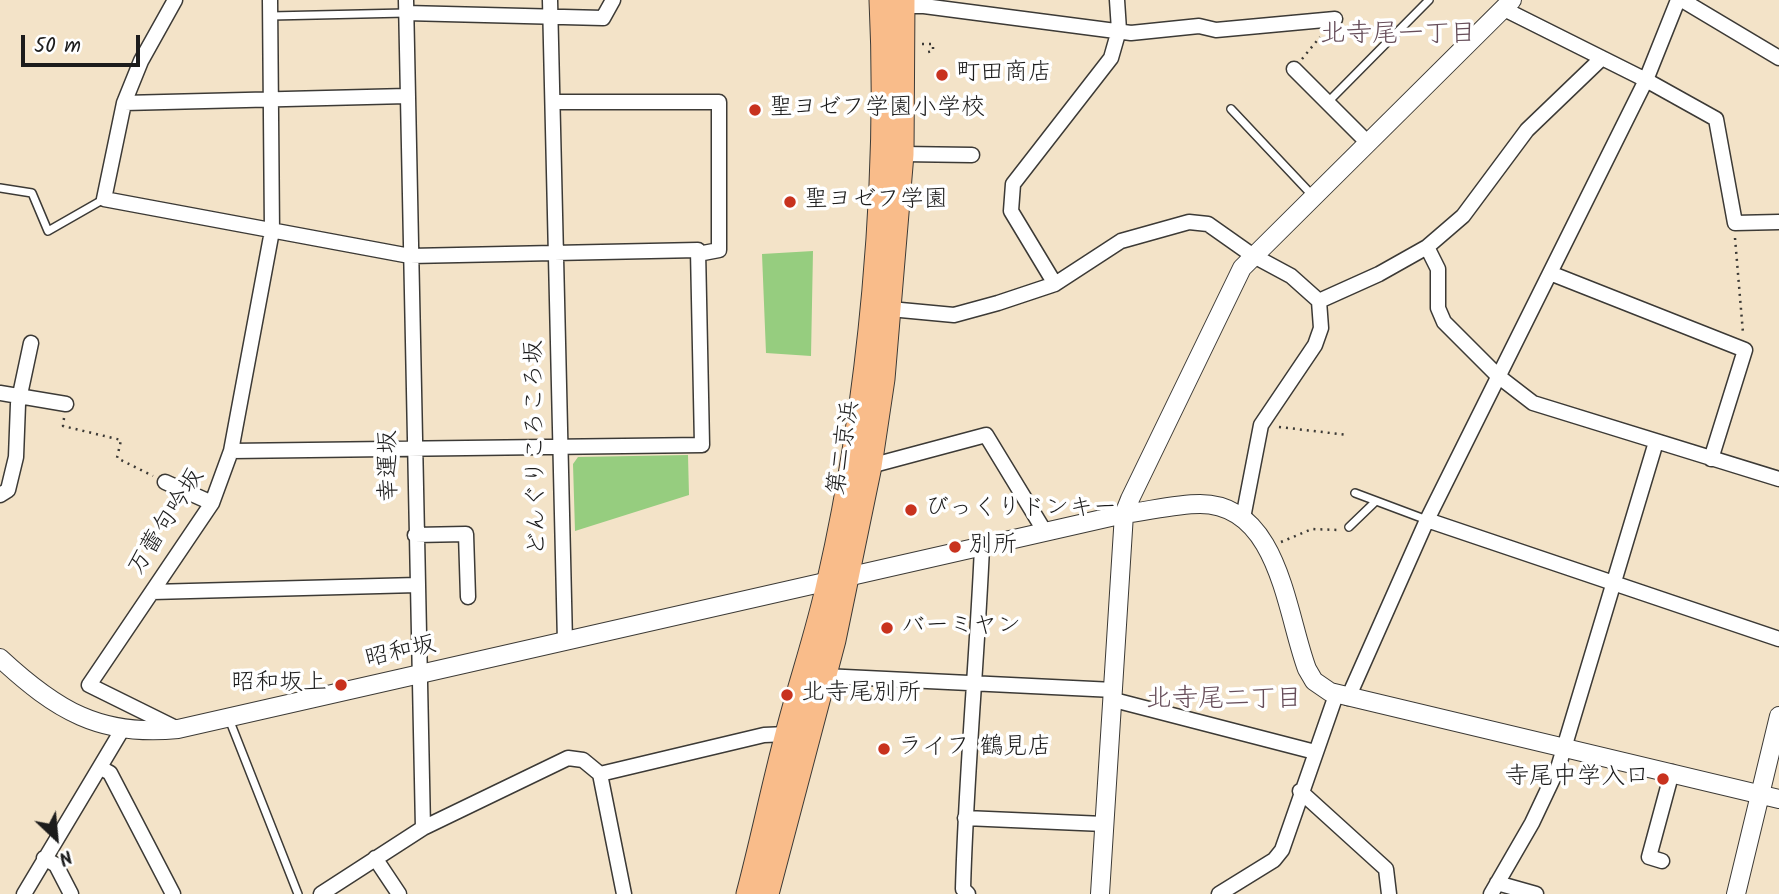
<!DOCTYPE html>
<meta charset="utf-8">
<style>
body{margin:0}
#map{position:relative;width:1779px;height:894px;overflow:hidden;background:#f3e3c8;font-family:Kalam,sans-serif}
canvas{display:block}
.north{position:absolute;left:21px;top:803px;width:70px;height:70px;-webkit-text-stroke:5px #fff;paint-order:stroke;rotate:154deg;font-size:19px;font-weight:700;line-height:28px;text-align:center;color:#1c1c1c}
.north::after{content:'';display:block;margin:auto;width:24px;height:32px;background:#1c1c1c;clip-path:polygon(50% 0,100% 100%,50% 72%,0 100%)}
.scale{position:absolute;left:21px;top:35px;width:119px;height:32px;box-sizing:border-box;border:4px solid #1c1c1c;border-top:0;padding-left:9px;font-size:21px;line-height:24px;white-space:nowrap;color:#1c1c1c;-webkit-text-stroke:5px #fff;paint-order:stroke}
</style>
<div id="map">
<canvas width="1779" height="894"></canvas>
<div class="north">N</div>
<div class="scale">50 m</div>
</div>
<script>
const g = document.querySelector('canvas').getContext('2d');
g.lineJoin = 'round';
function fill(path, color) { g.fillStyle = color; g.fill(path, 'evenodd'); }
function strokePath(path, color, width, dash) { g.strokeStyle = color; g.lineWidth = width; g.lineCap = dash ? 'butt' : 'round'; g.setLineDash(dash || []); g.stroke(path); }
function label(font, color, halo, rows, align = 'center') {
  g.font = font + ' Kalam,"Klee One",sans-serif'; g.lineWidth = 7; g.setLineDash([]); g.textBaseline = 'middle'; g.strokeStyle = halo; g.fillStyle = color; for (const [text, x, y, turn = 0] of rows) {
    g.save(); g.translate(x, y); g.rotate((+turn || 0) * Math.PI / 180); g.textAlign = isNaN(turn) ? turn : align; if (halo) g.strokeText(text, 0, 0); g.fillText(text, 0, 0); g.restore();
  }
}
fill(new Path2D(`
 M813,251L811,356L766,353L762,254Z
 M688,455L689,495L575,531L573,464L578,457Z`), '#96cd7f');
const service = new Path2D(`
 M271,16L406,13
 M1328,102L1429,0
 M1231,109L1312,195
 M0,188L32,193L48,231L104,199
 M1355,493L1427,520
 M1349,527L1375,502
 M229,719L298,894`);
const minor = new Path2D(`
 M175,0L141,61L124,103L104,199L410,256L698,250L702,445L231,451
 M406,0L423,828
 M550,0L565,642
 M1682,0L1779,58
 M903,6H924L1131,33L1199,26L1216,30L1335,19
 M1504,9L1646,80L1716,119L1735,223L1779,222
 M406,13L603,18L613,0
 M1294,69L1368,143
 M553,102H719V250L698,254
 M124,103L407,96
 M902,154L972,155
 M1427,247L1438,269V308L1444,322L1498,376L1533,403L1779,479
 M1550,273L1745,350L1711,459
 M1055,284L1011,211L1013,184L1111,58L1119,30L1117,0
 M1319,301L1379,274L1427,247L1463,216L1527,130L1602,58
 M890,309L954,315L998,303L1055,284L1121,241L1189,222L1208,224L1252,255L1291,276L1319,301L1321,328L1315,345L1261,425L1243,518
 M0,393L66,404
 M870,466L986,435L1045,532
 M165,482L212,503
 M0,495L8,490L16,457L18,404L31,343
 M1427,520L1779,639
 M415,535L466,534L468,597
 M152,592L417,585
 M824,676L1114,690
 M1348,698L1427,520L1646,80L1678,0
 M1114,700L1315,752
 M176,728L89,685L212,503L231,451L272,231L270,0
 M101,768L110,773L173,894
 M600,774L764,735L787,734
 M1300,791L1386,869L1389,894
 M965,818L1104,824
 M44,858L56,865L71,894
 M375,858L399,894
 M1662,861L1649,857L1672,772
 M1497,883L1536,894
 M24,894L122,730
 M321,894L423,828L568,758L583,760L600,774L624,894
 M968,894L963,889C966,775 977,661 982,547
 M1219,894L1274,860L1282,850L1336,695
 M1491,894L1532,823L1558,768L1656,442`);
const tertiary = new Path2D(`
 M0,658C56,710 100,737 178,729L1124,514C1149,511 1175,504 1200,504C1279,504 1286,613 1307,669L1314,681L1330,692L1779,799
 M1100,894L1124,514L1130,499L1242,268L1512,0
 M1736,894L1779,716`);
const trunk = new Path2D(`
 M748,894C762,841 773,787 787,734C800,683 818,632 829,580C870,401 890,184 881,0
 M767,894L834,640L870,466L883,379L902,154L903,0`);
strokePath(service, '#3c3a36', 10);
strokePath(minor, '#3c3a36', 17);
strokePath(tertiary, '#3c3a36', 20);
strokePath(trunk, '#3c3a36', 25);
strokePath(new Path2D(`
 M922,44H933V51L924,53
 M1302,59L1320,37
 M1735,238L1743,333
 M64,418L63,426L121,440L117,458L153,476
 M1279,427L1348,435
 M1281,542L1312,529L1338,530`), '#3c3a36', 2.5, [2, 5]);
strokePath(service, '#fff', 7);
strokePath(minor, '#fff', 14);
strokePath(tertiary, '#fff', 18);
strokePath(trunk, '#f9bc8a', 23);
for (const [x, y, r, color] of [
 [942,75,7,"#c8321e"],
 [755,110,7,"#c8321e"],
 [790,202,7,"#c8321e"],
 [911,510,7,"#c8321e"],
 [955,547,7,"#c8321e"],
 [887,628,7,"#c8321e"],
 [341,685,7,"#c8321e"],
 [787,695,7,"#c8321e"],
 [884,749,7,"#c8321e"],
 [1663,779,7,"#c8321e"]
]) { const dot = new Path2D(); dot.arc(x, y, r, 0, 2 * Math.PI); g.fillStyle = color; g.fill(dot); strokePath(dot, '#fff', 2.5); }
label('24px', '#1c1c1c', '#fff', [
 ["町田商店",956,75],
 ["聖ヨゼフ学園小学校",769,110],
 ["聖ヨゼフ学園",804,202],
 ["びっくりドンキー",925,510],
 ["別所",969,547],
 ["バーミヤン",901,628],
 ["昭和坂上",327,685,"right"],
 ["北寺尾別所",801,695],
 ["ライフ 鶴見店",898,749],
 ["寺尾中学入口",1649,779,"right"]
], 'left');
label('24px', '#1c1c1c', '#fff', [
 ["どんぐりころころ坂",538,448,-91],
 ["第二京浜",846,448,-81],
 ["幸運坂",391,466,-91],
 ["万蕾句吟坂",168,523,-58],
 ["昭和坂",401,654,-13]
]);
label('26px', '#664d59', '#fff', [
 ["北寺尾一丁目",1398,37],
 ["北寺尾二丁目",1224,702]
]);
</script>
